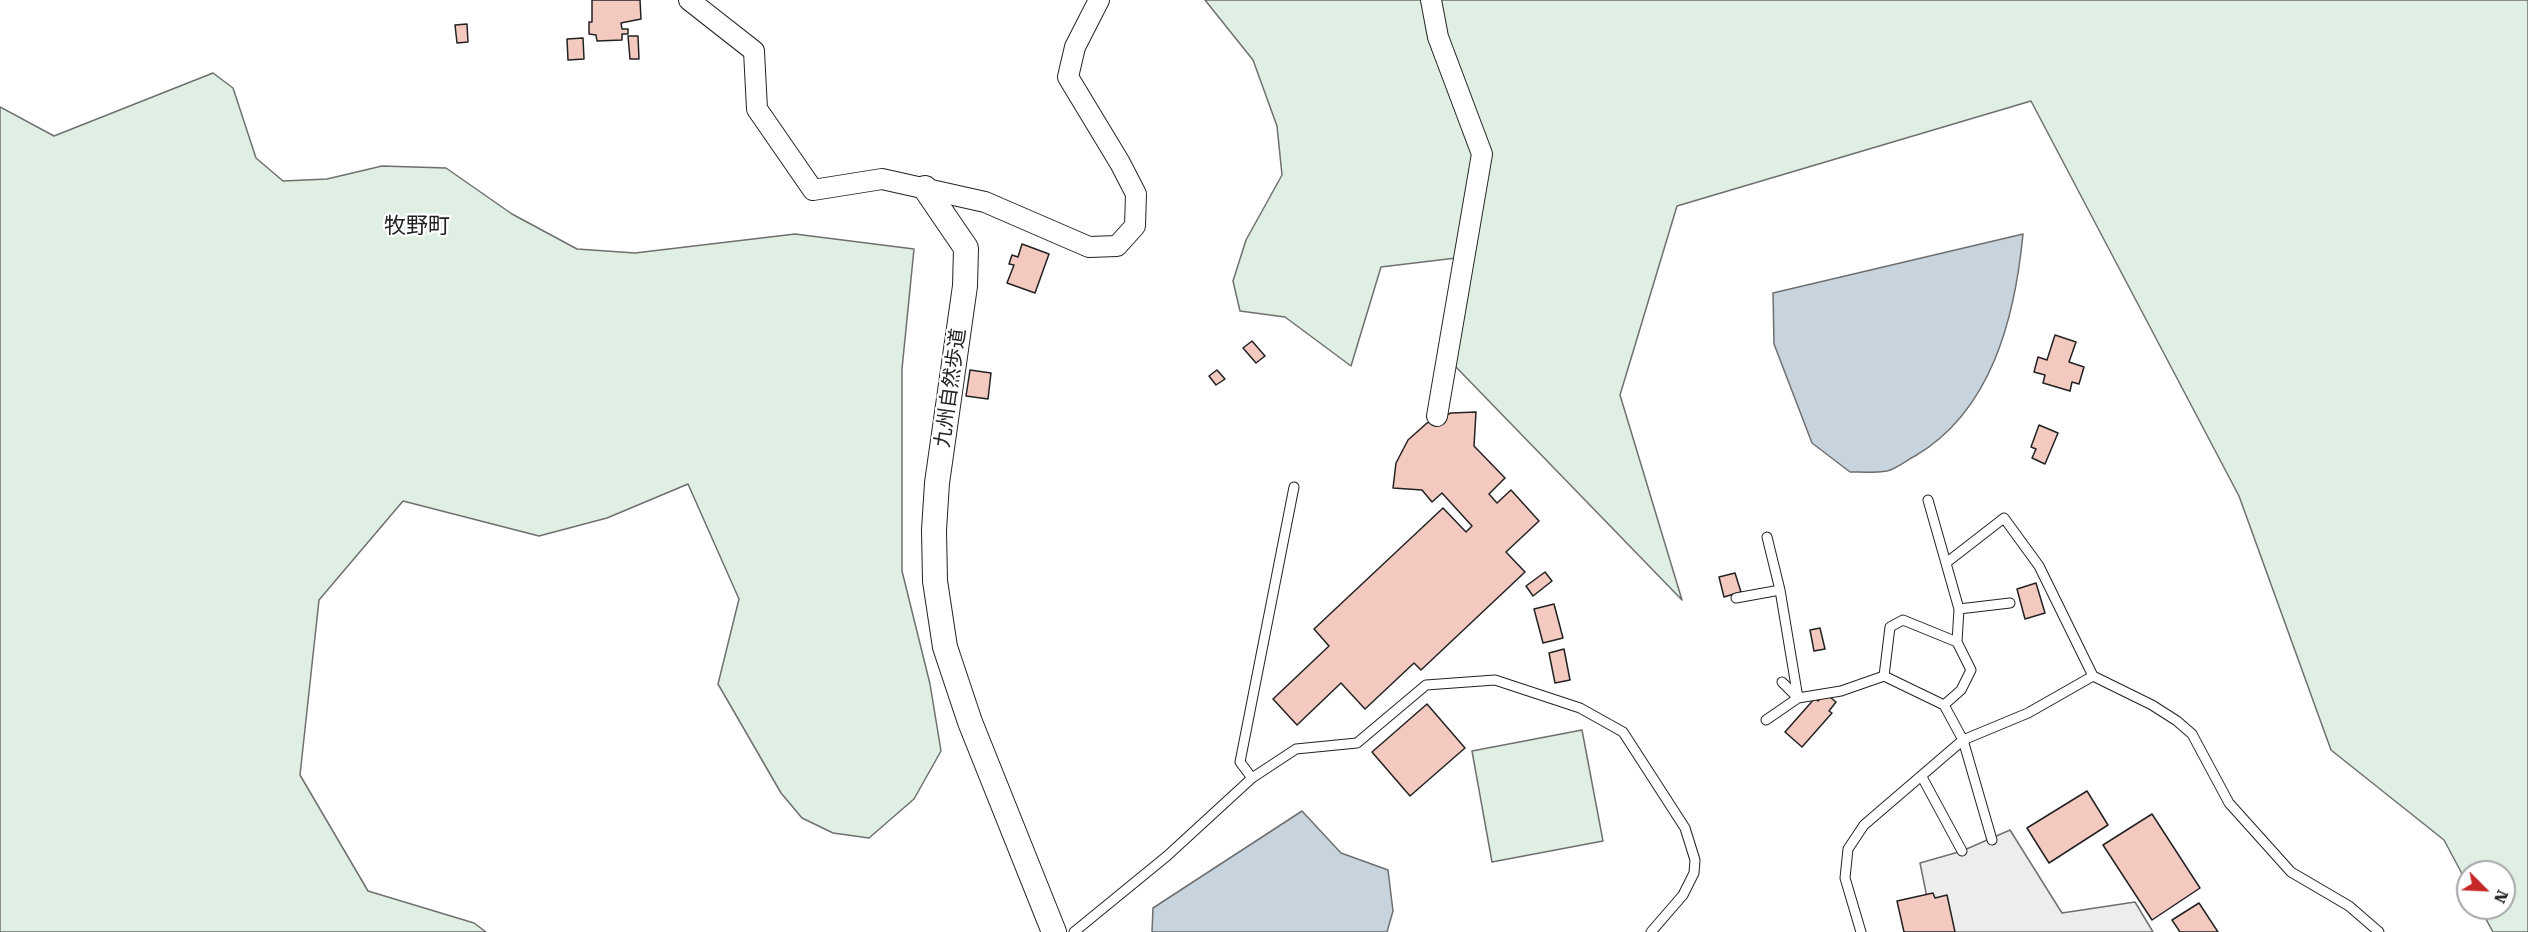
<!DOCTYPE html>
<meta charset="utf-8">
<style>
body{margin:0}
#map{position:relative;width:2528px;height:932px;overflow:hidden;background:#fff;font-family:"Roboto Serif",serif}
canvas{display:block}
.north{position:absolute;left:2456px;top:860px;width:60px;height:60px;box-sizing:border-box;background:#fff;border:2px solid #a7a7a7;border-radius:50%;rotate:114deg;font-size:16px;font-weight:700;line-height:24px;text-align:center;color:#222}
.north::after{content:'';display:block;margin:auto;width:21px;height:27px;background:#c62828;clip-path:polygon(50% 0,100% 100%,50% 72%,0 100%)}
</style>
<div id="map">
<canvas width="2528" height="932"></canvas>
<div class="north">N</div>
</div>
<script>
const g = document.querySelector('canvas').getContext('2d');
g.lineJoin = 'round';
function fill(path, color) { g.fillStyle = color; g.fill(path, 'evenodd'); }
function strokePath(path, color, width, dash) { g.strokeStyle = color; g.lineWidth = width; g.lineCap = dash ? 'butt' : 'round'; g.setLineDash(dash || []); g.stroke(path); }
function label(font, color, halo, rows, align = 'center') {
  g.font = font + ' "Roboto Serif","Noto Sans JP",serif'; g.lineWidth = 4.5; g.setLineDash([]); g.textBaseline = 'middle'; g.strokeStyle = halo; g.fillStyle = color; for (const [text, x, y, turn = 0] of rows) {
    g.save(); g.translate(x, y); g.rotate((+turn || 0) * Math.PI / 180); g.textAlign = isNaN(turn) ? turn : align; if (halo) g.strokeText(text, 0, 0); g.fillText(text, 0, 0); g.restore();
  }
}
const green = new Path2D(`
 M1205,0H2528V932H2493L2480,908H2504V872H2468V885L2444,840L2331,750L2239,496L2031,101L1677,206L1620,395L1682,600L1454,365L1456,258L1381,267L1351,366L1285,317L1240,311L1233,281L1246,240L1282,175L1277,126L1253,60Z
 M213,73L233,88L256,158L283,181L327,179L382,166L446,168L512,214L577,249L635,253L795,234L914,249L902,369V571L930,684L941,751L914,799L869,838L833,833L802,818L781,793L718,684L739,599L688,484L607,518L539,536L403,501L319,600L300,775L368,891L474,923L486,932H0V107L54,136Z
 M1582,730L1603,841L1492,862L1472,751Z`);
fill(green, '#e0efe3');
strokePath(green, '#6f6f6f', 1.5);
const parking = new Path2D(`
 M2010,830L2062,913L2135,902L2153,932H1934L1920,863L1962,851Z`);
fill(parking, '#ededed');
strokePath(parking, '#6f6f6f', 1.5);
const water = new Path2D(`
 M2023,234C2015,317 1992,411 1915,456C1907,460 1896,469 1887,471C1875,473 1862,472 1850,472L1812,443L1774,344L1773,293Z
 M1302,811L1341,853L1388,870L1393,911L1387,932H1152L1153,908Z`);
fill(water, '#c7d3dd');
strokePath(water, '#6f6f6f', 1.5);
const building = new Path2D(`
 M592,0H640L641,19L621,23L622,29H628V34H622V40L597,41L596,35L589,34V22H592Z
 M467,24L468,42L457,43L455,25Z
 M628,36H638L639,59H630Z
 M583,38L584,59L568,60L567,39Z
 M1022,244L1049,254L1035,293L1007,283L1014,265L1009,264L1012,255L1018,257Z
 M2055,335L2076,342L2069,362L2084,367L2079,384L2072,382L2070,391L2043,383L2045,375L2034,372L2038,357L2047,360Z
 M1252,341L1265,356L1256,363L1243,348Z
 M970,370L991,373L988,399L966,396Z
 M1217,370L1225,379L1216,385L1209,376Z
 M1476,412L1474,446L1505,478L1489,494L1497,503L1511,490L1539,521L1506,552L1525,572L1421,670L1414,663L1365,709L1341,683L1297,725L1273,699L1329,646L1314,629L1443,508L1466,532L1472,526L1442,493L1432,502L1422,490L1393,488L1396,463L1408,440L1427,423L1451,413Z
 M2039,425L2058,433L2045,464L2032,458L2036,449L2031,447Z
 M1545,572L1552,581L1533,596L1526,586Z
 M1735,573L1741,592L1724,597L1719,577Z
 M2036,583L2045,613L2025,619L2017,589Z
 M1554,604L1563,638L1543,643L1534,609Z
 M1820,628L1825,649L1814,651L1810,630Z
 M1564,649L1570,680L1555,683L1549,653Z
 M1825,693L1836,702L1829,711L1832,713L1802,747L1785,732L1815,698L1818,701Z
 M1427,704L1465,748L1410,796L1372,752Z
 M2087,791L2108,825L2049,863L2027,828Z
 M2152,814L2200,888L2152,920L2103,845Z
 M1933,893L1935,898L1947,895L1955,932H1904L1897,901Z
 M2199,903L2218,932H2180L2172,920Z`);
fill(building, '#f3c9c0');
strokePath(building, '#222', 1.5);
const service = new Path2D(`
 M1928,500L1959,609L1957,642L1971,670L1961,690L1944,705
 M1767,537L1780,590L1798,698L1841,691L1884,676L1944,705L1963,740L1992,840
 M1946,563L2004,518L2039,566L2093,676L2152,705L2177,721L2192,734L2229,803L2291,872L2349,906L2379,932
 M1736,598L1780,590
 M1959,609L2010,603
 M1884,676L1890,627L1903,620L1957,642
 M1766,720L1798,698L1782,682
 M1922,777L1962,851
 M1252,778L1240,762L1294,487
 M1074,932L1167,856L1252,778L1296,749L1357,743L1426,685L1495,680L1580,708L1623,732L1685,828L1695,860L1694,873L1683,895L1651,932
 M1861,932L1845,878L1848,849L1864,825L1963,740L2028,713L2093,676`);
const minor = new Path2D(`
 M689,0L754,51L757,109L813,190L882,179L985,202L1089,247L1117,246L1135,226L1136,194L1120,163L1068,77L1075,47L1099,0
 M1431,0L1438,37L1482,154L1437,416`);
const tertiary = new Path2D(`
 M925,188L966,248L965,286L937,483L934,530L935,581L945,647L970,722L1054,932`);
strokePath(service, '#222', 11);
strokePath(minor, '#222', 22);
strokePath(tertiary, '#222', 26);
strokePath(service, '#fff', 9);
strokePath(minor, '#fff', 20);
strokePath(tertiary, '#fff', 24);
label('20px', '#222', '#fff', [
 ["九州自然歩道",951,388,-82]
]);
label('22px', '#222', '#fff', [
 ["牧野町",417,227]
]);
</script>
